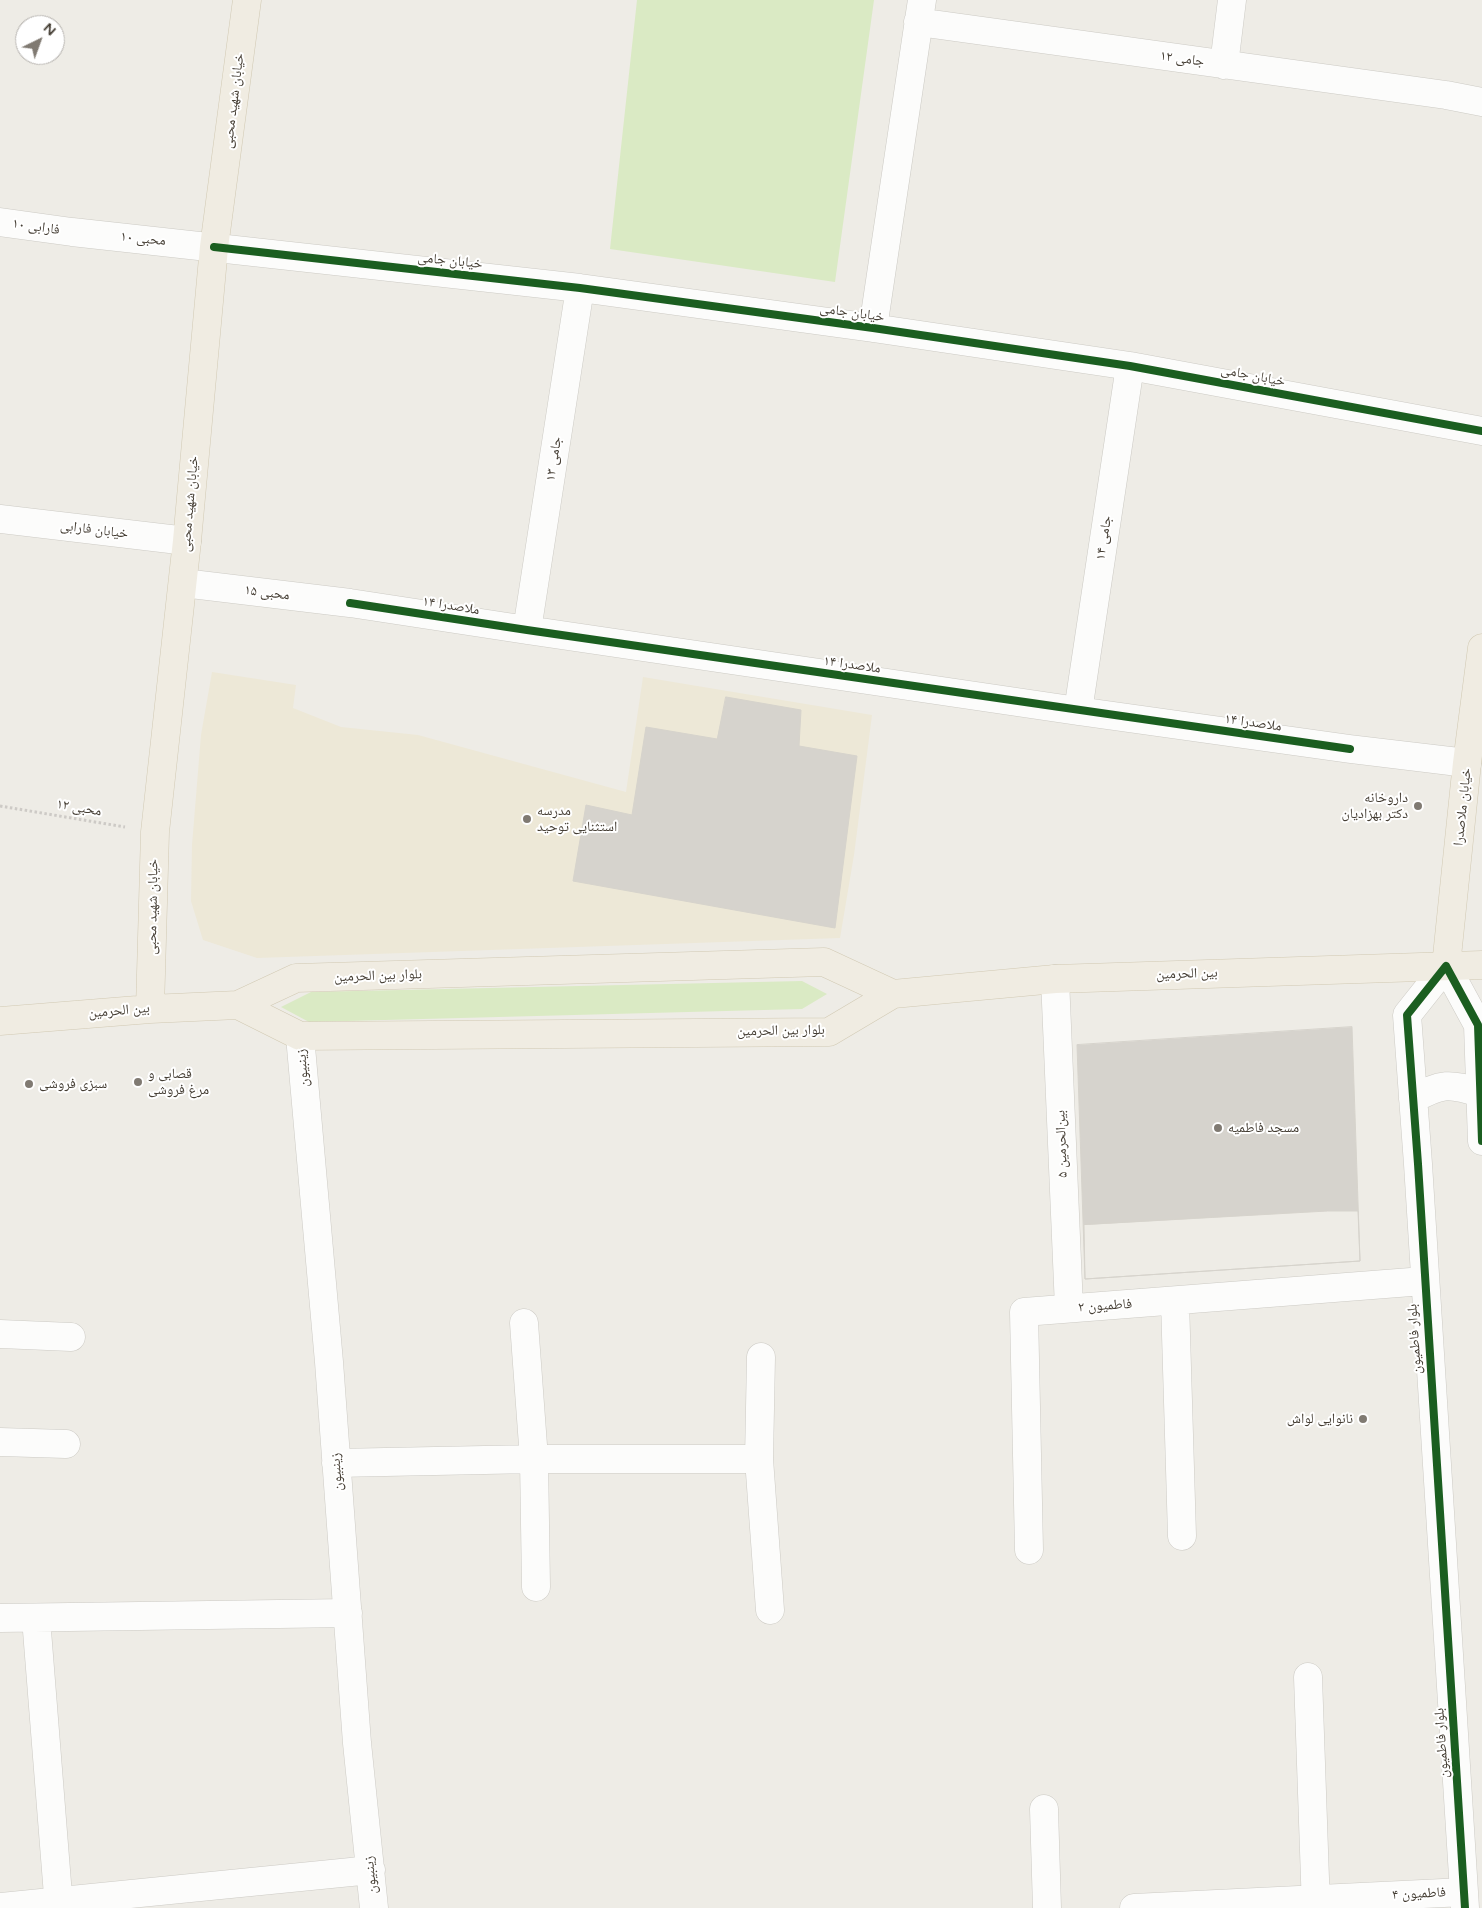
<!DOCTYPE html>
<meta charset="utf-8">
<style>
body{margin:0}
#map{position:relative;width:1482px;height:1908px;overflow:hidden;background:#eeece6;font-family:"Varela Round",sans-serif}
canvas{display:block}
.north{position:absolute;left:15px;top:15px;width:50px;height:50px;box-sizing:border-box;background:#fff;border:1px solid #b4b1ad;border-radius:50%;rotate:42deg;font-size:14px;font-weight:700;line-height:20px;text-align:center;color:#443d33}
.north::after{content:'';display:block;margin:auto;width:18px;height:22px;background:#807a72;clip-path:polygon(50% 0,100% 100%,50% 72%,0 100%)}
</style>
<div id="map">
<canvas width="1482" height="1908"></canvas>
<div class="north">N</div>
</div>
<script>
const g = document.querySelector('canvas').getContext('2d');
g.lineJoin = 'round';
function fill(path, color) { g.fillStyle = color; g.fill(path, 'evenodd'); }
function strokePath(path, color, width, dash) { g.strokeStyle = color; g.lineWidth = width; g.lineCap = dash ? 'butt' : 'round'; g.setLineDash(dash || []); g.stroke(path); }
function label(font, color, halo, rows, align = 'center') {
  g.font = font + ' "Varela Round","Noto Naskh Arabic",sans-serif'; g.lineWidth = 4; g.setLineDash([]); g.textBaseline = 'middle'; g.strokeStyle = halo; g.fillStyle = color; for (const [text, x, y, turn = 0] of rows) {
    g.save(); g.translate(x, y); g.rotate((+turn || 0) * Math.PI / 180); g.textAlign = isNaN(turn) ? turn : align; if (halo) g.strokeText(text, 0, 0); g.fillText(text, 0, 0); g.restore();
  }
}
fill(new Path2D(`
 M212,672L296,685L293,708L341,727L418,735L626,792L643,677L872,715L854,855L840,938L257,958L203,940L191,901L192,845L201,735Z`), '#ede8d7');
fill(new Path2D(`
 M637,0H874L835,282L610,249Z
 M802,981L827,994L802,1009L309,1022L281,1007L311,992Z`), '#daeac4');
const building = new Path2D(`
 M726,697L801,710L799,746L857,756L835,928L573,881L586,805L632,815L646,727L717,739Z
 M1352,1027L1360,1261L1085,1279L1077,1045Z
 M1328,1211H1358L1360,1261L1085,1279L1084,1225Z`);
fill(building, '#d6d3cd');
strokePath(building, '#d6d3cc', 1);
const minor = new Path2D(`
 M918,22L1446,95L1482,102
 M1224,65L1232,0
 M0,222L72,232L580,288L873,328L1130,366L1482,431
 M873,328L922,0
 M0,519L187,541
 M183,583L350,603L527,630L1078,711L1350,749L1467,763
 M527,630L580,288
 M1078,711L1130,366
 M1055,979L1069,1308
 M300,1036L329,1362L357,1743L374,1908
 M1413,1099C1442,1083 1449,1083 1480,1093
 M1175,1301L1182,1536
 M524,1323L534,1459L536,1587
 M0,1334L71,1337
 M761,1357L759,1459L770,1610
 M0,1442L66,1444
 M336,1463L534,1459H759
 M1029,1550L1024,1312L1424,1281
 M0,1618L348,1613
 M36,1618L59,1908
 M1308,1677L1316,1908
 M1044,1809L1047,1908
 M0,1907L371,1870
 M1134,1908L1464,1892
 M1465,1908L1418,1164L1407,1015L1446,966L1478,1025L1482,1141`);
const major = new Path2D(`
 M1446,966L1467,763L1482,648
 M238,1005L300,1036L829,1032L893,994L1055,979L1482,965
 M150,1009L155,832L187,541L214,247L247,0
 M0,1021L150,1009L238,1005L296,978L824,962L893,994`);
strokePath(minor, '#cccac4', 29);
strokePath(major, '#d1c9b3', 29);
strokePath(new Path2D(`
 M0,806L125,827`), '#cdcac6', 3, [2.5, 2.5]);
strokePath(minor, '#fcfcfb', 28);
strokePath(major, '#f0ece2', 28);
strokePath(new Path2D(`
 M214,247L580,288L873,328L1130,366L1482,431
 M350,603L527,630L1350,749
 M1465,1908L1418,1164L1407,1015L1446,966L1478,1025L1482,1141`), '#1b5e20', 8);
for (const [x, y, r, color] of [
 [1418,806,5,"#807a72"],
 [527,819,5,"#807a72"],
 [138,1082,5,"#807a72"],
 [29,1084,5,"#807a72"],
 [1218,1128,5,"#807a72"],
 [1363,1419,5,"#807a72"]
]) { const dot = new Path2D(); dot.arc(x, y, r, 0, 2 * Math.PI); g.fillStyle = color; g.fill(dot); strokePath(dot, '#fff', 2); }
label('14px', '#443d33', '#fff', [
 ["جامی ۱۲",1182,59,8],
 ["خیابان شهید محبی",234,101,-83],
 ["فارابی ۱۰",36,227,8],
 ["محبی ۱۰",143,239,6],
 ["خیابان جامی",450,261,6],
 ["خیابان جامی",852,313,8],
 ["خیابان جامی",1253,376,11],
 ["جامی ۱۳",554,459,-81],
 ["خیابان شهید محبی",190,504,-85],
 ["خیابان فارابی",94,530,7],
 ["جامی ۱۴",1104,538,-81],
 ["محبی ۱۵",267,593,7],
 ["ملاصدرا ۱۴",451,606,9],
 ["ملاصدرا ۱۴",852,665,8],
 ["ملاصدرا ۱۴",1253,723,8],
 ["خیابان ملاصدرا",1463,807,-84],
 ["محبی ۱۲",79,808,10],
 ["خیابان شهید محبی",153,907,-89],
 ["بین الحرمین",1187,974,-2],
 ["بلوار بین الحرمین",378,976,-2],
 ["بین الحرمین",119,1011,-5],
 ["بلوار بین الحرمین",781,1031,-1],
 ["زینبیون",303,1068,-95],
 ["بین‌الحرمین ۵",1062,1144,-92],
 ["فاطمیون ۲",1105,1306,-4],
 ["بلوار فاطمیون",1415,1339,-94],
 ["زینبیون",337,1472,-94],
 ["بلوار فاطمیون",1442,1743,-94],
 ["زینبیون",371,1875,-96],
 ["فاطمیون ۴",1419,1894,-3]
]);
label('14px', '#443d33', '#fff', [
 ["داروخانه",1408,798,"right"],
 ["دکتر بهزادیان",1408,814,"right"],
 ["مدرسه",537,811],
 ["استثنایی توحید",537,827],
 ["قصابی و",148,1074],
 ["مرغ فروشی",148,1090],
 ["سبزی فروشی",39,1084],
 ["مسجد فاطمیه",1228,1128],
 ["نانوایی لواش",1353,1419,"right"]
], 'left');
</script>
